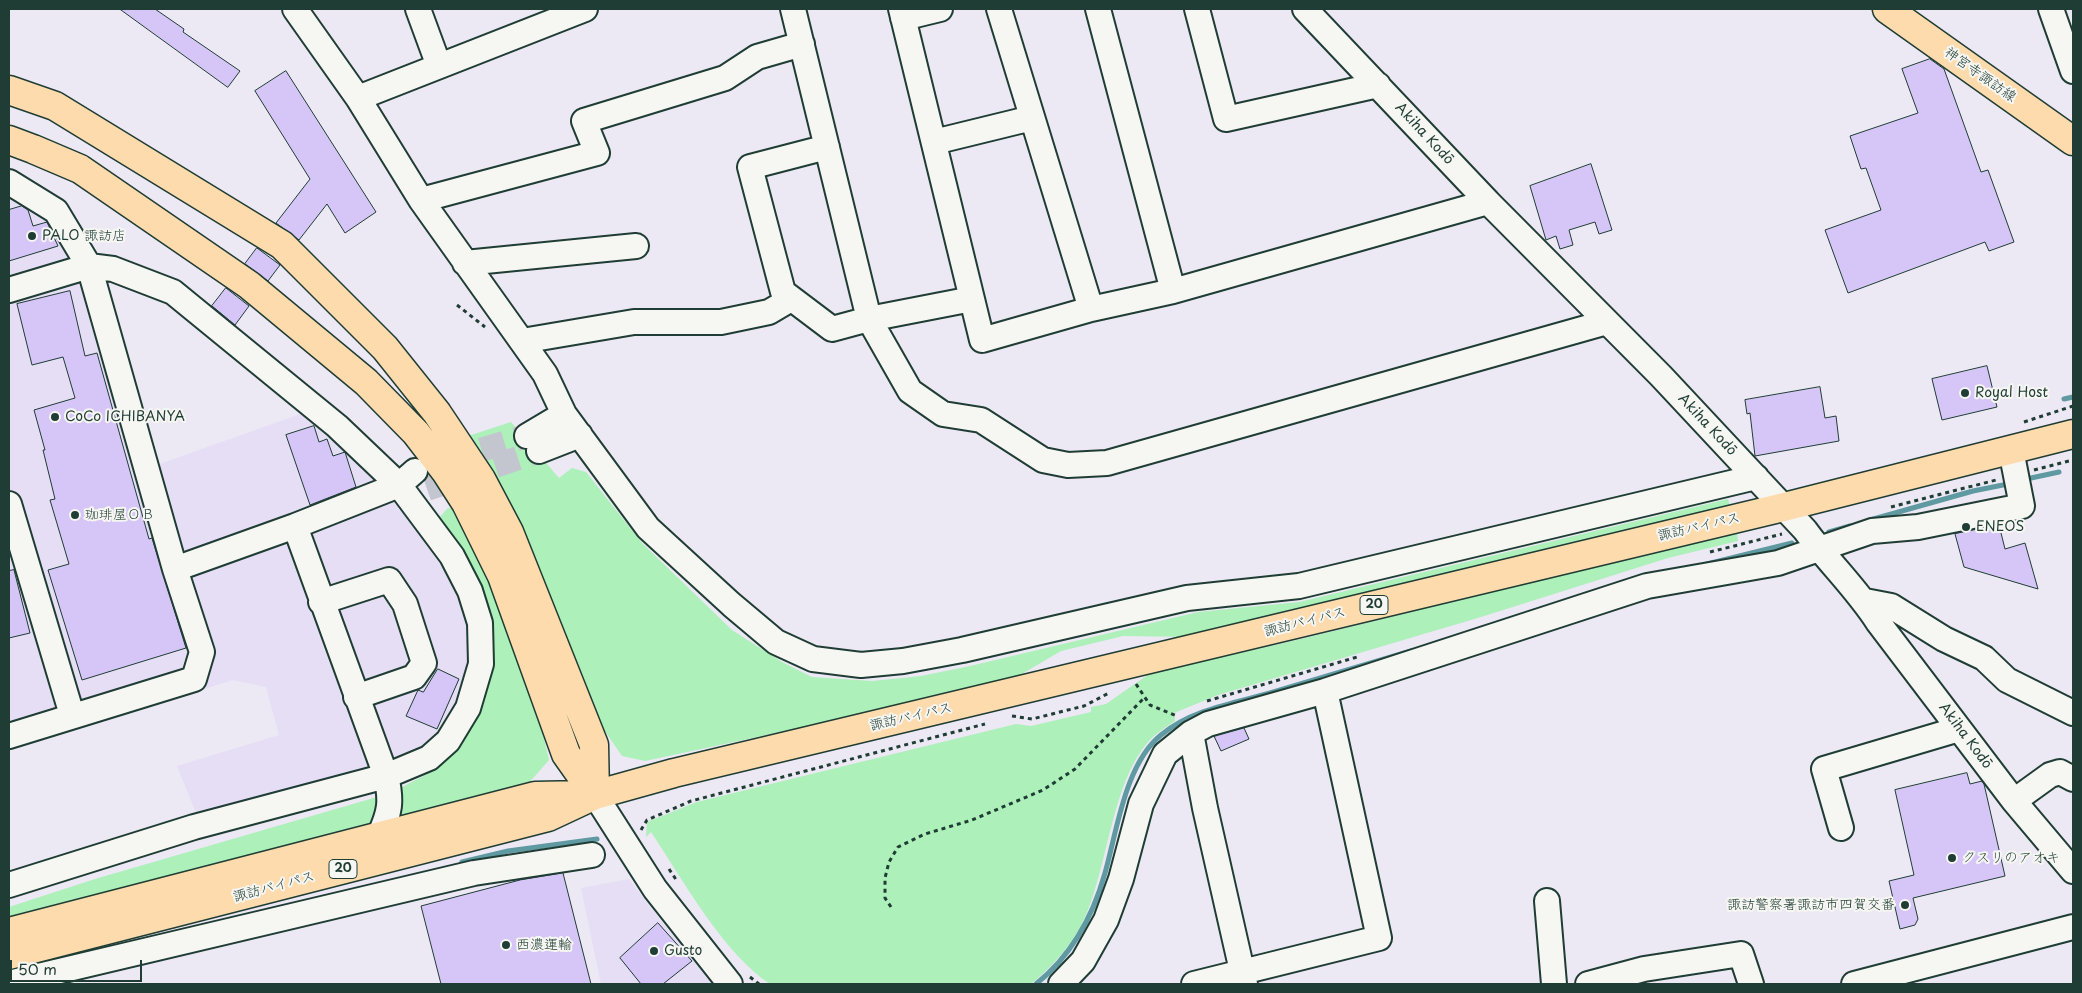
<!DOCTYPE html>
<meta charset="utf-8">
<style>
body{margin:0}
#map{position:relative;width:2082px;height:993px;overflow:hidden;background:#ece8f4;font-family:"Playpen Sans",sans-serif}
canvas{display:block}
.frame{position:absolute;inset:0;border:10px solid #1f3d34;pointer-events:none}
.scale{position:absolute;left:10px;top:960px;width:132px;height:22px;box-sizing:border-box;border:2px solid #1f3d34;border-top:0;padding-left:6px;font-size:15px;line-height:18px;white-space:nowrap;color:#1f3d34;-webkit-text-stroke:4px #f6f6f2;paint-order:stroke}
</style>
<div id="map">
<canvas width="2082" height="993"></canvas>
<div class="frame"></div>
<div class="scale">50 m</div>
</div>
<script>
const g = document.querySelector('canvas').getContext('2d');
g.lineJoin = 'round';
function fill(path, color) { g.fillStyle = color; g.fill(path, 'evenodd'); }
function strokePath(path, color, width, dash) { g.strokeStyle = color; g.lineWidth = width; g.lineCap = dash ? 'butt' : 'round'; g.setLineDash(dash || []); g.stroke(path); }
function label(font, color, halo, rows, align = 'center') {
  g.font = font + ' "Playpen Sans","Klee One",sans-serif'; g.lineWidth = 4; g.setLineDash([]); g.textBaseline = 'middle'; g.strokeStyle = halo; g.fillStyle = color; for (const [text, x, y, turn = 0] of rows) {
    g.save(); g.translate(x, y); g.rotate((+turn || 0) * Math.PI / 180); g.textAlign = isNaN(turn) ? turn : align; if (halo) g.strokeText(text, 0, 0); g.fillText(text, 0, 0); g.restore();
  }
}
fill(new Path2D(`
 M9,192L51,217L74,254L137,472L309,411L377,476L420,529L462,590L474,645L462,699L433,745L359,772L198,818L177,766L279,735L266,687L233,680L9,750Z
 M629,879L660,920L715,984H601L581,888Z`), '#e5def5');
fill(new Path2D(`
 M511,422L559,478L572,468L586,472L642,543L732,630L782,662L812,677L872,681L921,676L970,666L1198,612L1299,602L1728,499L1730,506L1191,637L1123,636L1061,651L1010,681L987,688L645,761L622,756L602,727L507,516L462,438Z
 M448,508L453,509L480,551L540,721L549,760L529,783L400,820L403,806L400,788L437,769L445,760L488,659L435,522Z
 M1737,532L1738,541L1668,558L1481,617L1218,695L1174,713L1175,721C1166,727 1156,733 1148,742C1112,783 1108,865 1085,917C1074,943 1052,967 1031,984H770C723,953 683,880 651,832L646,837L647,822L697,802L1016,724L1031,726L1091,712V707L1106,704L1149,674L1301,639Z
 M377,797C379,808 378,818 369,825L9,921V907L95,879Z`), '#adf0ba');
strokePath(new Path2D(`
 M2064,399L2073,397
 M2031,478L2059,472
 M1870,520L1973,491L2003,485
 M1829,532L1850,526
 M1707,564L1792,543
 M462,862L508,851L597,839
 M1036,984C1071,956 1093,916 1105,873C1117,831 1125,764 1161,735C1191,710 1234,703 1270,693C1317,679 1364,665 1411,651`), '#5f99a1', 5);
const building = new Path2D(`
 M120,9H155L184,29L183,32L240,71L228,87Z
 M1930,59L1944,69L1981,172L1988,170L2014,242L1989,251L1985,242L1848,293L1825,230L1881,210L1866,168L1861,169L1850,136L1918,113L1902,69Z
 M286,71L376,212L345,233L327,204L299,240L276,223L310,179L255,91Z
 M1591,164L1612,230L1599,234L1595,222L1569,230L1573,245L1560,249L1556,236L1546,240L1530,186Z
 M22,206L28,210L33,226L47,222L58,246L9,261V210Z
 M257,248L280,265L268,281L245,264Z
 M226,288L249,306L235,325L212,306Z
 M70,291L85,356L97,353L149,539L152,538L186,648L82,680L48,570L69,564L50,500L55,499L43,450H45L34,410L75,398L63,357L32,365L17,304Z
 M1987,366L1997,407L1942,420L1932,379Z
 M1820,387L1825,418L1836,416L1839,441L1755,456L1750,413L1747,414L1745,400Z
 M314,426L319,442L327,439L333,456L345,452L356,487L310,505L286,435Z
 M1999,525L2005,549L2025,543L2038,589L1964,567L1955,534Z
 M14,570L30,633L9,638V571Z
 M438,669L459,679L437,729L406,716L418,690L423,692Z
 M1244,728L1249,739L1221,751L1214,736Z
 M1967,773L1970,784L1982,781L1984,784L2005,876L1913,898L1918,919L1915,925L1900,929L1889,881L1914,875L1895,790Z
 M563,873L591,984H441L421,906L520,880Z
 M658,923L692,961L663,984H641L620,958Z`);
fill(building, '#d6c6f8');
strokePath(building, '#1f3d34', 1);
strokePath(new Path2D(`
 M447,460L527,436
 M427,489L539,451`), '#c3c6ce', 24, [24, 12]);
const minor = new Path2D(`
 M295,9L358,98L421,200L545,374L564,414L648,528L732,605L776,642L813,659L861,665L903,661L962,650L1187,598L1299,586L1756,477
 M418,9L439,66
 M793,9L869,319L910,391L943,414L981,420L1043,460L1068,465L1107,463L1607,322
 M999,9L1091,309L1173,291L1488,202
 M1098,9L1173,291
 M1197,9L1226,119L1378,85
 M1305,9L1488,202L1661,376L1805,530C1828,562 1857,589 1878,622L2014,801L2073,871
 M2051,9L2073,71
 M903,18L940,9
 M358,98L585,9
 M934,142L1032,118
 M827,147L750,167L783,292L832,329L869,319L972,299L901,9
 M9,182L56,211L89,266L175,569L202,652L194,679L9,736
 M421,200L597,153L584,121L725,78L757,57L802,44
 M465,263L636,246
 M9,290L89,266L113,269L173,292L337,426L399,485L452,556L470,591L480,623L481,664L468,708L448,741L429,758L386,776L194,827L9,885
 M972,299L982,340L1091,309
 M522,341L634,322H721L769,312L791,299
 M527,436L564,414
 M539,451L580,435
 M9,504L72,715
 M295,526L386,776C392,801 390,813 379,836
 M175,569L295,526L399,485L415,471
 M1865,601L1891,606L1944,639L1984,658L2007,680L2073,713
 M321,602L389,580L405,604L424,663L414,677L356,697
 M1191,733L1205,808L1245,984
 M595,795L655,889L730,984
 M2014,801L2050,775L2060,772L2073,779
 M1841,828L1824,769L1959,729
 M1547,901L1554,984
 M9,983L474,873L592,855
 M1061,984L1083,961L1106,920L1121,879L1141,804L1165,754L1191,733L1208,724L1325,691L1647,586L1778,563L1872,531L1918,527L2022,506L2011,450
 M1194,984L1379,938L1325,691
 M1588,984L1644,969L1741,954L1751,984
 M1854,984L2073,927`);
const major = new Path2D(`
 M1887,9L2073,141`);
const highway = new Path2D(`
 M9,90L55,106L282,245L385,348L437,413L481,479L509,532L594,745L595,795
 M9,140L33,149L80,169L249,285L366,382L416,433L446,472L466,503L502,576L566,754L595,795
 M9,932L535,796L586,795
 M9,955L548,817L595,795L674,773L1784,507L2073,434`);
strokePath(minor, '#1f3d34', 28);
strokePath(major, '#1f3d34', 31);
strokePath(highway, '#1f3d34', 31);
strokePath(new Path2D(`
 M457,305L485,327
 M2024,422L2073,406
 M2034,470L2073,460
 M1891,507L1996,480
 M1710,552L1782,534
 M1136,684L1150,705L1177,716
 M1207,701L1357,657
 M1012,716L1032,719L1084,706L1109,693
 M641,830L647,820L691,801L985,724
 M669,869L677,881
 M891,907L885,898V878L889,862L898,847L925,834L972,820L1043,790L1075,769L1144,698
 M750,977L759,984`), '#1f3d34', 3, [4, 4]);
strokePath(minor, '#f6f6f2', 24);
strokePath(major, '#fedbac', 28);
strokePath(highway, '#fedbac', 28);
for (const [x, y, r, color] of [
 [32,236,5,"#1f3d34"],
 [1965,393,5,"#1f3d34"],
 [55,417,5,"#1f3d34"],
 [75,515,5,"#1f3d34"],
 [1966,527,5,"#1f3d34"],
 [1952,858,5,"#1f3d34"],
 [1905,905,5,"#1f3d34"],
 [506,945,5,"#1f3d34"],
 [654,951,5,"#1f3d34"]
]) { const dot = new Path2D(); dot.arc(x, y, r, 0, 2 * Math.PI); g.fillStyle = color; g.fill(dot); strokePath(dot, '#f6f6f2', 2); }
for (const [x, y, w] of [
 [1374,605,28],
 [343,869,28]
]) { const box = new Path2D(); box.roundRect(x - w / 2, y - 9.5, w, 19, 4); g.fillStyle = '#f6f6f2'; g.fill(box); strokePath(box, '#1f3d34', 1); }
label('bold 12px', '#1f3d34', null, [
 ["20",1374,605],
 ["20",343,869]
]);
label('14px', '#1f3d34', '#f6f6f2', [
 ["神宮寺諏訪線",1980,75,35],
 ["Akiha Kodō",1424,134,47],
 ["Akiha Kodō",1707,425,47],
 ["諏訪バイパス",1699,527,-13],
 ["諏訪バイパス",1305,622,-14],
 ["諏訪バイパス",911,717,-13],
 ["Akiha Kodō",1965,736,53],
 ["諏訪バイパス",274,887,-15]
]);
label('14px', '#1f3d34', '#f6f6f2', [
 ["PALO 諏訪店",42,236],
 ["Royal Host",1975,393],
 ["CoCo ICHIBANYA",65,417],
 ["珈琲屋ＯＢ",85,515],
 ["ENEOS",1976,527],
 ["クスリのアオキ",1962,858],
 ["諏訪警察署諏訪市四賀交番",1895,905,"right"],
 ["西濃運輸",516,945],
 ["Gusto",664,951]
], 'left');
</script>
